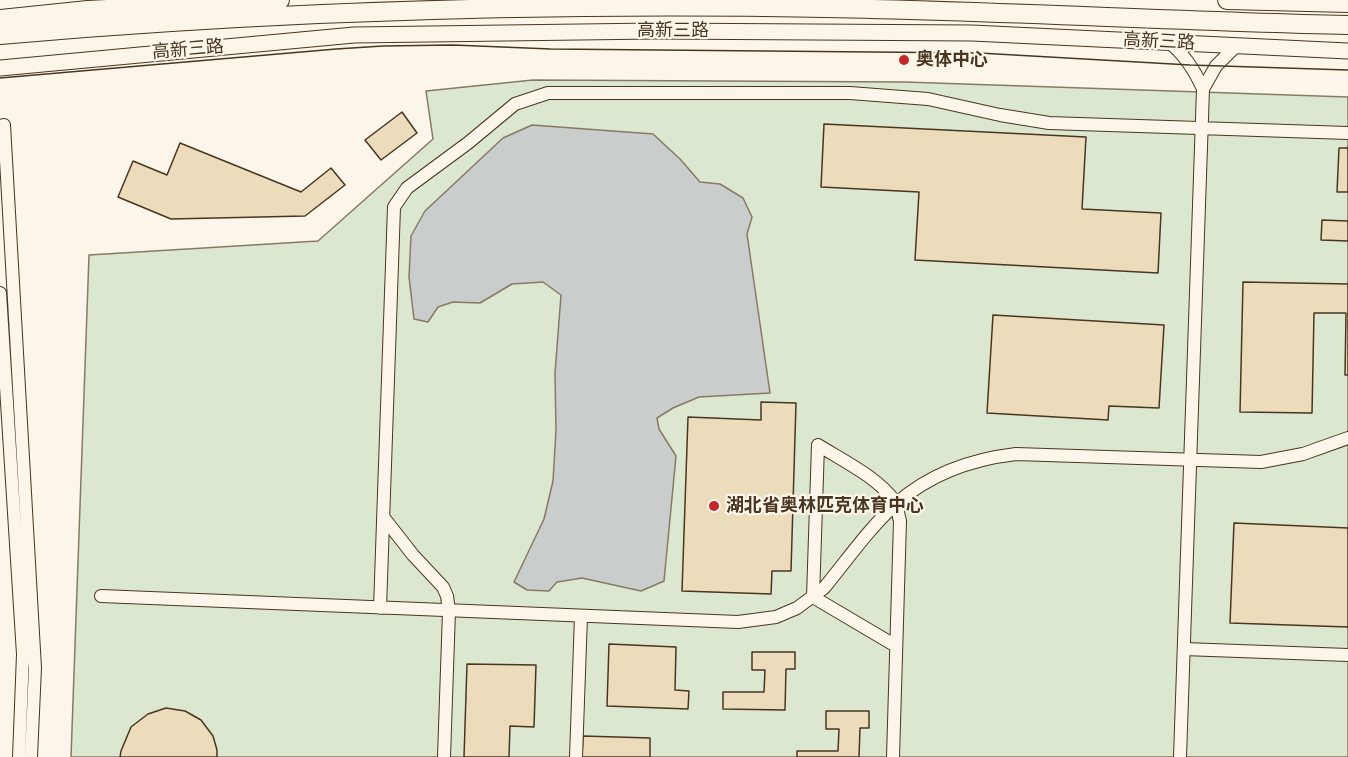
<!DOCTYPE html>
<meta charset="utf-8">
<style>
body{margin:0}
canvas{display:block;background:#fbf6e9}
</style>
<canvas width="1348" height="757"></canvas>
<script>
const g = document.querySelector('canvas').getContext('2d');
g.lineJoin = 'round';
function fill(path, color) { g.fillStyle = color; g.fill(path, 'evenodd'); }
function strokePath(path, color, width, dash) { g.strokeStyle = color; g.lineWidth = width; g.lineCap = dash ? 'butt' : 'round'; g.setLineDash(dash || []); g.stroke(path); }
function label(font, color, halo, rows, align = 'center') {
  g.font = font + ' "Archivo Narrow","Noto Sans SC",sans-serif'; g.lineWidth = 4.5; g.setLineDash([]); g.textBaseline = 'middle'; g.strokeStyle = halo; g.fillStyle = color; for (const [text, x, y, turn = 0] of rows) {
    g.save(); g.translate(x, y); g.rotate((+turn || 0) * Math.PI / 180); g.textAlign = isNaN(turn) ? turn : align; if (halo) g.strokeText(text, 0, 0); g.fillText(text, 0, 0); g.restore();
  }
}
const green = new Path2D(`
 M533,80L905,82L1348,97V757H71L89,255L318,241L433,139L426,91Z`);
fill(green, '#dce7d0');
strokePath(green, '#887966', 1.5);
const water = new Path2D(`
 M532,125L653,134L680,159L700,182L720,184L743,198L752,217L747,234L770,393L699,397L673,408L657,418L659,429L676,456L664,581L641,591L582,578L557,582L549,591L527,590L514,582L544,519L553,481L556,430L555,373L561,295L543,282L512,284L480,303L453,302L438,307L428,322L414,319L409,277L411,236L425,211L503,138Z`);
fill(water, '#c9cecd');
strokePath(water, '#887966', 1.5);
const building = new Path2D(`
 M402,112L417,133L381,160L365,140Z
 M824,124L1086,137L1082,209L1161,213L1158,273L915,260L919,192L821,187Z
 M180,143L301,192L331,168L345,185L305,216L171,219L118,197L133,161L167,175Z
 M1339,148H1348V192H1337Z
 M1322,220L1348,221V241L1321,240Z
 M1243,282L1348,284V375H1345L1346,313H1314L1312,413L1240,412Z
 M993,315L1164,325L1159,408L1109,406L1108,420L987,413Z
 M761,402L796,403L791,571H772L771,594L682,591L688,417L761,420Z
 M1234,523L1348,528V627L1230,623Z
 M609,644L676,647L675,690L689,691L688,709L607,706Z
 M752,652H795V669H786L785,710L723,709V692H764L765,670H752Z
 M467,664L536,665L534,727L510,726L509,757H464Z
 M166,708L185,711L201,720L213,736L217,750V757H120L121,751L131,727L148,714Z
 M826,711H869V728H860L859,757H797V751H838L839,729H826Z
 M583,736L650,738V757H582Z`);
fill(building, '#ecdcbc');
strokePath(building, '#4a3520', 1.5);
const minor = new Path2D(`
 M1170,43C1186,56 1195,71 1203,89
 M0,126L4,125L35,668L31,757
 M0,293L23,654L19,757
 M818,445C842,460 879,478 895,502C898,507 898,515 900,521L893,757
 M818,445L813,597L896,646
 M384,518L413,555L443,587L447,596L449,611L444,757
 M101,596L738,622L776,617L797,608L824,588C847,560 870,527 897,503C930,474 973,459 1016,454L1261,462L1303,454L1348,438
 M380,608L394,207L407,188L468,143L515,104L548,93H850L928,99L1000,115L1049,123L1348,133
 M1184,649L1348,655
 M576,757L581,616
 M1180,757L1203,89L1216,66L1236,46`);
const major = new Path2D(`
 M0,68L354,35L655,31L972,33L1348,51`);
const highway = new Path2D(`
 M1227,0L1348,3
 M0,19L88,10L280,0
 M0,35C274,11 551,3 826,8C1000,11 1174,21 1348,25`);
strokePath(minor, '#4a3520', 14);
strokePath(major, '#4a3520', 17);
strokePath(highway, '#4a3520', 20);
strokePath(minor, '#fbf6e9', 12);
strokePath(major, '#fbf6e9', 15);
strokePath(highway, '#fbf6e9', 18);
strokePath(new Path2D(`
 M0,78L336,49L383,46L453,45L551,49L979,53L1190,65L1348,70`), '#4a3520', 1.5);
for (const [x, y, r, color] of [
 [904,60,6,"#c62828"],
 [714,506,6,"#c62828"]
]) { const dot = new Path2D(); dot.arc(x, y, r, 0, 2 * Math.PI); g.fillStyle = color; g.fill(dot); strokePath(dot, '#fbf6e9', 2); }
label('18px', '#4a3520', '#fbf6e9', [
 ["高新三路",673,31],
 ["高新三路",1159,42,3],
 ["高新三路",188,50,-5]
]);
label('bold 18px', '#4a3520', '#fbf6e9', [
 ["奥体中心",916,60],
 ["湖北省奥林匹克体育中心",726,506]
], 'left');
</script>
